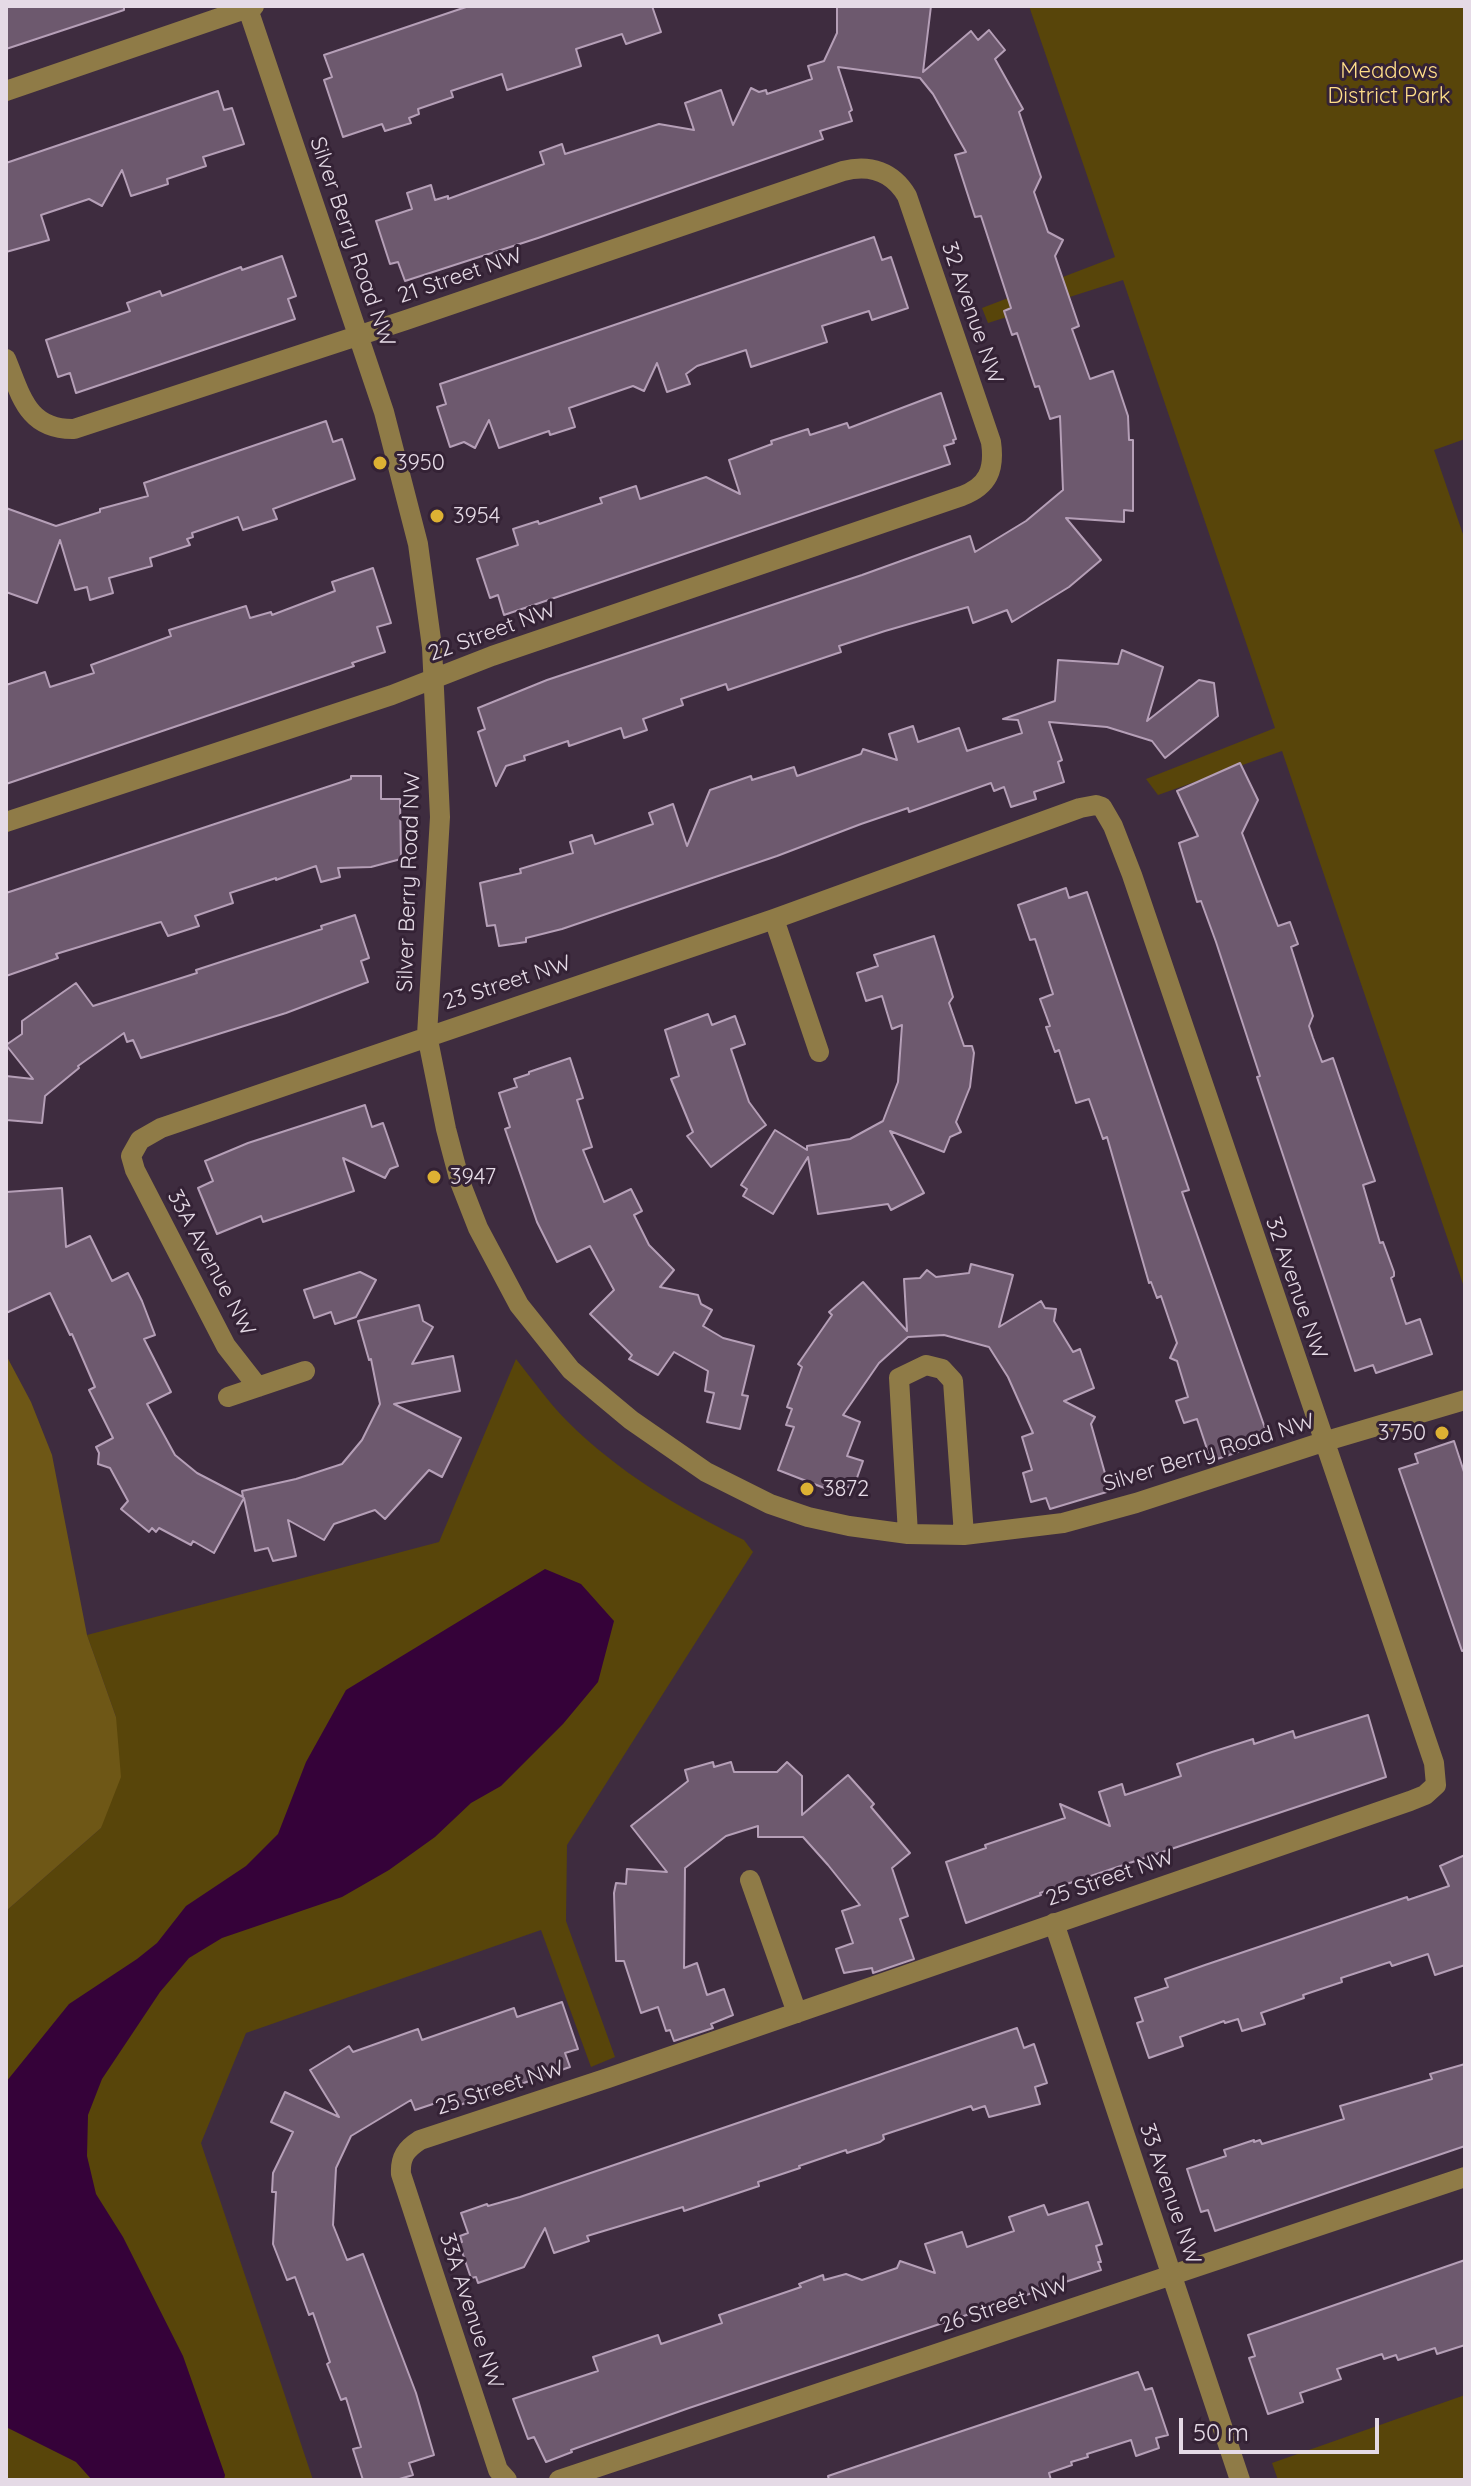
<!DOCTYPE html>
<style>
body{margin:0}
#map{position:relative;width:1471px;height:2486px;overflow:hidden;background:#3e2c3f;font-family:Quicksand,sans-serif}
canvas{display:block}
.frame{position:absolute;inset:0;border:8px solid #e5dae6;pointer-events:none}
.scale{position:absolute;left:1179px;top:2418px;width:200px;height:36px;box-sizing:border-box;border:4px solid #e5dae6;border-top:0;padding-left:10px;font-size:24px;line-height:28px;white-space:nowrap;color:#e5dae6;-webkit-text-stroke:6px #342235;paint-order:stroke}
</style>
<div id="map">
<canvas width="1471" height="2486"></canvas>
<div class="frame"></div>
<div class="scale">50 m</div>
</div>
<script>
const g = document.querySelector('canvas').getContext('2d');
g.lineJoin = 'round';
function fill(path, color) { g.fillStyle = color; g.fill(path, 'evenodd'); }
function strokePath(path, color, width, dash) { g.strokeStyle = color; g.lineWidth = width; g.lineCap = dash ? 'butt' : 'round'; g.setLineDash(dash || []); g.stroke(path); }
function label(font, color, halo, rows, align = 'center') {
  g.font = font + ' Quicksand,sans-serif'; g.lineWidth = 6; g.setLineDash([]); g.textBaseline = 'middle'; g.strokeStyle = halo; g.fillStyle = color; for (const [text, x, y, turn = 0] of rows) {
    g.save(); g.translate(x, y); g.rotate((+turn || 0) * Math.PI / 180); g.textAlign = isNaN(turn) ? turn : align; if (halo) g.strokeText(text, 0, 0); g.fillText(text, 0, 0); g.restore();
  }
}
fill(new Path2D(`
 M1029,6H1465V439L1434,450L1465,540V1290L1282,751L1158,795L1146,779L1275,728L1123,280L988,323L982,308L1115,257Z
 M516,1359C533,1380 548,1402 567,1421C618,1472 679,1508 744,1540L753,1552L567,1845L566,1921L615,2057L591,2067L541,1930L246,2033L201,2143L313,2480H6V1911L101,1828L116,1717L87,1635L439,1542Z
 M1465,2395V2480H1278L1272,2463Z`), '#58450a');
fill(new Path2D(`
 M6,1355L31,1402L52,1455L87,1635L116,1717L121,1777L101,1828L6,1911Z`), '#6e5716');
fill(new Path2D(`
 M545,1569L581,1584L614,1621L598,1682L563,1724L501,1786L471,1803L435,1837L389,1870L342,1897L222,1938L189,1958L160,1992L102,2079L88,2115L87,2156L96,2194L123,2237L183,2356L225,2475L224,2480H92L76,2462L6,2427V2082L69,2004L137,1959L157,1943L186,1906L246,1866L278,1834L306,1762L346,1690Z`), '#350239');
const building = new Path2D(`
 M6,6H124V10L6,49Z
 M469,6H652L661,32L626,44L622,34L576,49L581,66L507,90L502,74L451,91L453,97L418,109L419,114L409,118L411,123L385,131L382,124L343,137L324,80L332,77L324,55Z
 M837,6H931L923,72L971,31L978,40L989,30L1005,50L995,59L1023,109L1019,112L1041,177L1034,192L1048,232L1063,240L1055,256L1079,326L1072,329L1090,379L1113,371L1128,416L1129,440H1133V511L1124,510V522L1066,518L1101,560L1069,587L1012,622L1007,610L973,623L968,607L885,631L839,646L841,652L728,690L726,684L681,699L683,705L643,719L647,730L624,738L621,728L569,746L568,741L524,756L525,760L506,766L496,786L478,732L485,729L478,708L547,680L862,575L970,536L975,552L1026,521L1063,490L1060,416L1050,419L1039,386L1035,387L1017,333L1012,335L1004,311L1011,308L981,216L975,217L955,155L966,152L933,94L920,78L838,67L852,110L849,112L852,121L820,131L823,139L538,238L405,281L398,262L390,264L376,221L412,209L407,193L431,185L435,200L448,196V199L544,164L540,152L562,144L565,154L659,124L694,130L685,103L721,90L733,125L751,88L759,92L766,90L767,94L812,79L808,66L824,61L837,33Z
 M218,91L224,110L232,108L244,144L203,157L206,166L167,179L168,184L131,196L122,170L102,206L89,199L41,215L49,240L6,252V163Z
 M874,237L882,260L891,257L908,308L872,320L869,311L822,326L827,342L751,367L746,350L697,366L686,374L690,384L667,392L657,363L644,391L633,386L569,408L575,427L550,435L549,431L499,448L489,420L475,448L464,442L450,447L437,407L446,404L440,384Z
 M282,256L296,296L288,299L295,319L76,393L70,373L58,377L46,340L130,311L127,303L160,291L162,296L241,267L242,270Z
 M941,393L956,439L953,440L954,443L944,446L950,464L504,615L498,595L490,598L477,559L518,545L513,529L538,521L539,524L602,503L600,498L636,486L640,499L706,477L740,494L729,460L772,444L771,441L808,429L810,435L847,423L849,428Z
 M326,421L333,442L342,439L355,479L273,509L277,519L243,530L238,517L192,533L193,537L187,539L190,545L150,558L152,566L109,578L113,593L90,600L87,587L75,590L60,540L37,603L6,592V508L56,526L100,512V509L148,496L144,483Z
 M373,568L391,623L377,627L385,652L352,663L354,666L6,784V685L45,672L50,687L94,673L91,665L171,636L169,630L246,606L250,618L271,612L272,615L335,591L332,582Z
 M1122,650L1163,667L1147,721L1199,680L1214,683L1218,716L1165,758L1152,741L1107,727L1049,722L1062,760L1058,762L1064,782L1034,792L1036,799L1011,807L1004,787L994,791L991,783L909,812L908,808L861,824L777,856L562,929L526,938V942L499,946L495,925L487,926L480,883L521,873L520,869L573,853L570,842L592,835L595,844L653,824L649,813L673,804L687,846L710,790L751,776L752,780L794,767L797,776L861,754L863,749L897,760L889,734L913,726L918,742L959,728L967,751L1022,733L1018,720L1003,719L1055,701L1058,660L1118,664Z
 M1240,763L1258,800L1242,833L1278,926L1290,922L1298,944L1291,947L1313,1016L1309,1026L1313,1038L1322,1062L1333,1058L1375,1181L1363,1185L1380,1243L1383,1242L1394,1272V1276L1391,1278L1406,1324L1420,1319L1432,1354L1376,1373L1373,1365L1355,1371L1257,1077L1260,1076L1216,942L1201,901L1197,902L1179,843L1198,836L1177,791Z
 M351,776H381V799H400L401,859L371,867L338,868L340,877L321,882L316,866L276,880V878L230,893L233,903L195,916L199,926L168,936L161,922L157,923L56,954L58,958L6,976V893L351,779Z
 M1066,888L1069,898L1087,892L1189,1190L1182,1192L1266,1431L1247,1438L1250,1448L1211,1461L1197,1419L1184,1423L1176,1401L1188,1397L1177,1361L1170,1358L1177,1343L1161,1296L1157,1298L1151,1282L1149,1283L1107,1137L1103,1139L1089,1099L1076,1103L1059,1050L1055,1052L1046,1027L1050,1026L1040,999L1053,994L1035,939L1030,940L1018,905Z
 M355,915L369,958L361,961L368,982L286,1013L141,1058L133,1040L127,1042L124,1033L78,1066L79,1068L45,1096L42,1123L6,1120V1076L33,1079L6,1045L22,1034V1021L76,983L93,1006L197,973L196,970L322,929L321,926Z
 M934,936L953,997L949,1003L964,1046H972L974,1053L970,1087L956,1122L961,1132L950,1137L944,1152L890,1131L924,1193L891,1210L888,1204L818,1214L808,1157L773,1214L743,1196L747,1189L741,1185L775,1130L807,1150V1146L850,1139L883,1121L898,1082L902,1025L892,1029L882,996L866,1001L857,973L878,966L874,955Z
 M708,1014L712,1025L735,1016L745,1044L731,1049L749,1102L766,1125L711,1167L687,1136L693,1132L671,1079L679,1076L665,1030Z
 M570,1058L583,1098L577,1100L592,1147L583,1150L604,1202L631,1189L642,1211L634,1215L649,1245L674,1270L660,1287L698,1295L701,1304L712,1310L703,1326L723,1338L754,1346L742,1395L748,1396L740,1429L707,1422L714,1393L705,1391L708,1371L674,1352L658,1375L629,1359L632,1355L590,1314L614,1290L590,1246L557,1262L537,1222L505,1129L510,1127L499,1093L517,1087L514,1079L529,1074V1072Z
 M365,1105L372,1127L383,1123L398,1166L390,1169L385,1178L343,1158L354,1191L263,1222L261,1216L217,1234L198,1188L213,1181L205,1161L248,1143Z
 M62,1188L66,1247L90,1236L112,1281L128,1273L142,1301L155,1335L144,1339L171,1392L147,1404L175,1455L197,1473L243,1497L242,1491L296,1479L342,1464L362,1440L380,1404L371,1359L369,1360L358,1321L419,1305L423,1321L433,1327L412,1364L453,1356L460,1391L394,1404L461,1438L442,1477L429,1470L385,1519L375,1510L334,1524L324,1540L288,1520L296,1556L273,1561L268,1548L255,1551L244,1498L214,1553L193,1541L191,1545L159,1528L156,1532L152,1528L149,1532L121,1509L128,1501L110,1468L98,1464L99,1453L96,1447L113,1438L89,1390L95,1387L72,1334L70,1335L50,1293L6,1313V1192Z
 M971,1264L1013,1275L999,1327L1041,1301L1045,1308L1056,1309L1054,1321L1073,1352L1080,1349L1094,1388L1064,1401L1095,1417L1091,1424L1110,1491L1050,1509L1046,1498L1031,1502L1023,1473L1032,1470L1022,1437L1033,1433L1008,1377L989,1347L944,1335L908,1337L879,1363L843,1415L860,1422L847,1456L863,1461L853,1489L835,1482L832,1491L778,1470L794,1427L786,1425L792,1409L787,1407L802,1367L798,1364L832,1315L829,1312L863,1282L907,1331L904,1279L920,1278L927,1270L936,1277L969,1273Z
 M360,1272L376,1280L356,1317L335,1324L331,1312L314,1318L304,1290Z
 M1454,1441L1465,1475V1650L1462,1651L1399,1469L1418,1463L1415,1454Z
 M1368,1715L1386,1777L1040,1893L1041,1895L966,1923L946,1862L986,1848L985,1845L1065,1818L1060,1804L1110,1826L1099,1792L1122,1784L1125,1795L1181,1776L1177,1764L1212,1752L1253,1739L1254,1744L1293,1731L1295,1738Z
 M713,1762L714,1767L731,1762L734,1772H777L787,1762L802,1776V1815L848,1775L874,1804L871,1807L910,1853L892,1868L908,1916L900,1919L914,1959L873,1973L872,1968L844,1973L836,1949L853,1943L842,1911L860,1905L828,1865L803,1837H758V1826L726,1836L685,1868L684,1968L697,1963L707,1995L724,1989L733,2015L711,2024L713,2028L674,2041L670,2030L666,2031L658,2007L641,2013L624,1961H616L614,1893L616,1883L626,1884L627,1869L667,1872L631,1826L688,1781L685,1770Z
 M1465,1855V1965L1435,1975L1428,1954L1392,1966L1390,1962L1341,1978L1342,1982L1303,1995L1304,1998L1261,2013L1265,2024L1242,2031L1238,2019L1225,2023L1224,2021L1180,2037L1183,2046L1149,2058L1137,2023L1143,2021L1135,1998L1168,1987L1165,1979L1205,1965L1407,1897L1408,1900L1449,1886L1440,1866Z
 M562,2002L578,2049L565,2053L570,2067L451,2108L448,2099L415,2110L411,2100L351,2136L336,2168L333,2225L347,2260L363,2254L416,2393L434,2455L409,2463L413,2475L396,2480H363L353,2449L361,2447L346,2398L341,2400L327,2364L330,2362L313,2313L309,2315L295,2277L287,2280L273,2244L276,2192H272L273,2173L293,2132L271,2122L285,2092L339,2117L310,2070L349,2046L353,2052L418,2029L422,2040L514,2008L517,2017Z
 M1017,2028L1024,2048L1034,2044L1047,2083L1035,2087L1040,2104L989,2117L985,2106L973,2110L971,2106L883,2135L884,2139L880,2142L847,2153L846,2150L799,2166L800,2168L758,2182L759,2186L684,2211L683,2207L587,2236L589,2241L554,2253L545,2228L524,2267L478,2283L476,2277L471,2278L459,2243L462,2242L460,2236L468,2233L461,2213L487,2204L488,2206L520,2197Z
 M1465,2064V2146L1215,2231L1208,2210L1201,2212L1187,2169L1226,2156L1224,2150L1254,2140V2142L1260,2140L1262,2144L1344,2119L1340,2106L1432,2079L1430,2074Z
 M1088,2202L1102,2244L1096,2246L1101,2262H1098L1101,2270L689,2408L571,2450L572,2452L546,2462L534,2437L528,2439L513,2399L598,2371L593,2357L658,2335L661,2344L722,2323L719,2315L801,2287L799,2284L823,2275L824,2280L846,2274L862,2280L897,2268L900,2261L935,2273L925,2244L962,2232L967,2247L1014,2231L1009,2217L1044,2205L1048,2215Z
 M1465,2260V2345L1437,2354L1435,2348L1398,2360L1396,2355L1384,2359L1382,2354L1337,2369L1341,2379L1300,2393L1303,2402L1268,2414L1249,2358L1255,2356L1248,2335Z
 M1138,2372L1145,2390L1152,2388L1168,2435L1156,2438L1159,2448L1136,2456L1131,2440L1087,2454L1088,2457L1071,2462L1072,2465L1049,2473L1051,2480H829L828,2476Z`);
fill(building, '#6d596e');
strokePath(building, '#b59fb7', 2);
strokePath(new Path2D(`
 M247,6L384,412L418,544L432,647L440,817L427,1035L446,1129L460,1182L478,1228L519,1305L571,1370L631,1420L706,1472L770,1504L808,1517L849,1526L908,1534L964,1535L1063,1523L1136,1503L1323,1442L1465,1400
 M6,91L254,6
 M6,359C21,395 27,430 74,429L406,320L843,171C870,164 893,172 907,196L991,442C995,470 988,486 962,496L492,656L392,695L6,822
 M774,919L819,1052
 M258,1387L226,1346L135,1170L131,1156L140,1140L161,1128L774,919L1080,808L1096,805L1102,807L1113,826L1132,875L1434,1763L1436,1785L1425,1795L1410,1801L608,2078L420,2140C406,2149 400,2157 401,2174L498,2470L507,2480
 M228,1397L305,1371
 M908,1534L899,1378L926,1365L942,1369L953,1381L964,1535
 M750,1880L797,2013
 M1054,1923L1240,2480
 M559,2480L1465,2177`), '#8f7b47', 20);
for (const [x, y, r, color] of [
 [380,463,8,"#ddb133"],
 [437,516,8,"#ddb133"],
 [434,1177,8,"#ddb133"],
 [1442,1433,8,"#ddb133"],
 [807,1489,8,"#ddb133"]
]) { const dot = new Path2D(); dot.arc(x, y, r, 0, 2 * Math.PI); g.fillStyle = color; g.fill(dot); strokePath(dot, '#342235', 3); }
label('22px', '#fedd89', '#342235', [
 ["Meadows",1389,71],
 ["District Park",1389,96]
]);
label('22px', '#e5dae6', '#342235', [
 ["Silver Berry Road NW",352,242,71],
 ["21 Street NW",460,276,-19],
 ["32 Avenue NW",972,313,71],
 ["22 Street NW",492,632,-20],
 ["Silver Berry Road NW",409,882,-88],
 ["23 Street NW",507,983,-18],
 ["33A Avenue NW",211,1263,62],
 ["32 Avenue NW",1296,1288,71],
 ["Silver Berry Road NW",1209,1453,-17],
 ["25 Street NW",1110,1878,-19],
 ["25 Street NW",500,2088,-18],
 ["33 Avenue NW",1170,2194,71],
 ["26 Street NW",1004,2305,-19],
 ["33A Avenue NW",471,2311,72]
]);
label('22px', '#e5dae6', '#342235', [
 ["3950",396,463],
 ["3954",453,516],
 ["3947",450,1177],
 ["3750",1426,1433,"right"],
 ["3872",823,1489]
], 'left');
</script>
